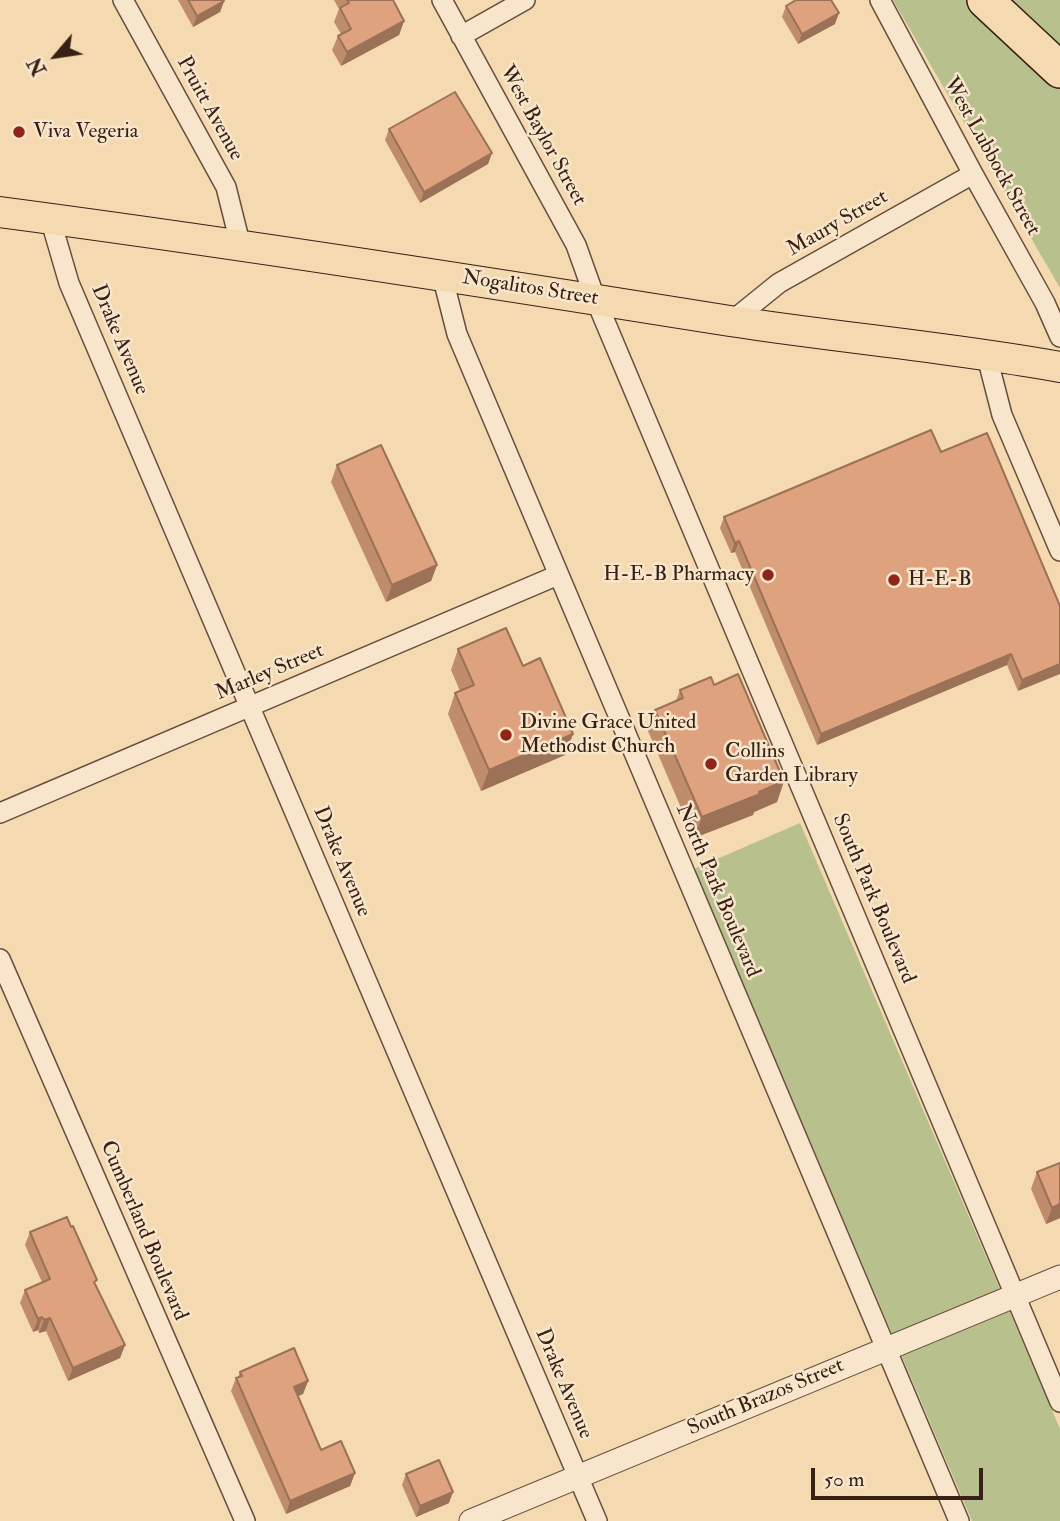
<!DOCTYPE html>
<style>
body{margin:0}
#map{position:relative;width:1060px;height:1521px;overflow:hidden;background:#f5d9b1;font-family:"IM FELL Double Pica",serif}
canvas{display:block}
.north{position:absolute;left:21px;top:21px;width:70px;height:70px;-webkit-text-stroke:5px #f8e6cc;paint-order:stroke;rotate:241deg;font-size:19px;font-weight:700;line-height:28px;text-align:center;color:#372015}
.north::after{content:'';display:block;margin:auto;width:24px;height:32px;background:#372015;clip-path:polygon(50% 0,100% 100%,50% 72%,0 100%)}
.scale{position:absolute;left:811px;top:1468px;width:172px;height:32px;box-sizing:border-box;border:4px solid #372015;border-top:0;padding-left:9px;font-size:21px;line-height:24px;white-space:nowrap;color:#372015;-webkit-text-stroke:5px #f8e6cc;paint-order:stroke}
</style>
<div id="map">
<canvas width="1060" height="1521"></canvas>
<div class="north">N</div>
<div class="scale">50 m</div>
</div>
<script>
const g = document.querySelector('canvas').getContext('2d');
g.lineJoin = 'round';
function fill(path, color) { g.fillStyle = color; g.fill(path, 'evenodd'); }
function strokePath(path, color, width, dash) { g.strokeStyle = color; g.lineWidth = width; g.lineCap = dash ? 'butt' : 'round'; g.setLineDash(dash || []); g.stroke(path); }
function label(font, color, halo, rows, align = 'center') {
  g.font = font + ' "IM FELL Double Pica",serif'; g.lineWidth = 5; g.setLineDash([]); g.textBaseline = 'middle'; g.strokeStyle = halo; g.fillStyle = color; for (const [text, x, y, turn = 0] of rows) {
    g.save(); g.translate(x, y); g.rotate((+turn || 0) * Math.PI / 180); g.textAlign = isNaN(turn) ? turn : align; if (halo) g.strokeText(text, 0, 0); g.fillText(text, 0, 0); g.restore();
  }
}
fill(new Path2D(`
 M893,0H1060V288Z
 M800,823L1060,1429V1521H972L694,869Z`), '#b8c08e');
const minor = new Path2D(`
 M123,0L226,187L241,247
 M442,0L576,245L595,298L1060,1402
 M880,0L973,174L1045,303L1060,337
 M461,36L525,0
 M50,218L69,283L597,1521
 M442,275L457,334L959,1521
 M732,321L779,283L973,174
 M986,353L1002,415L1060,551
 M0,813L558,575
 M0,959L245,1521`);
const tertiary = new Path2D(`
 M471,1521L1060,1277`);
const primary = new Path2D(`
 M0,212C244,244 487,282 730,321C840,338 950,347 1060,367`);
const motorway = new Path2D(`
 M985,0L1060,70`);
strokePath(minor, '#664e3c', 22);
strokePath(tertiary, '#664e3c', 25);
strokePath(primary, '#372015', 32);
strokePath(motorway, '#372015', 38);
strokePath(minor, '#f8e6cc', 19);
strokePath(tertiary, '#f8e6cc', 23);
strokePath(primary, '#f5d9b1', 30);
strokePath(motorway, '#f5d9b1', 35);
fill(new Path2D(`
 M178,0H223L224,1L220,12L193,27Z
 M334,0H393L404,21L399,35L341,66L332,50L338,36L341,34L334,22L339,9Z
 M786,6L835,24L798,44L782,17Z
 M389,129L492,153L488,164L420,203L385,140Z
 M941,452L1060,606L1018,691L1007,665L817,745L735,552L731,553L720,528L724,517Z
 M337,465L437,565L431,581L386,602L331,482Z
 M458,649L523,666L573,734L565,755L481,791L448,714L455,693L460,691L451,670Z
 M714,685L784,781L777,802L754,812L753,815L694,838L648,731L655,710L676,701L680,690Z
 M1060,1163V1218L1046,1224L1031,1189L1037,1172Z
 M30,1232L96,1285L125,1345L120,1358L68,1381L46,1331L39,1333L38,1330L33,1332L20,1303L25,1290L42,1282L25,1245Z
 M240,1372L308,1381L303,1394L298,1396L321,1450L355,1473L350,1486L286,1514L231,1391L236,1378L238,1377Z
 M406,1474L449,1503L416,1517L402,1485Z`), '#bf8c6c');
fill(new Path2D(`
 M224,1L220,12L193,27L197,16Z
 M839,13L835,24L798,44L802,34Z
 M404,21L399,35L341,66L347,52Z
 M492,153L488,164L420,203L424,192Z
 M739,541L735,552L731,553L735,543Z
 M437,565L431,581L386,602L392,585Z
 M1011,654L1007,665L817,745L821,734Z
 M1060,664V674L1018,691L1022,680Z
 M573,734L565,755L481,791L489,770Z
 M784,781L777,802L754,812L753,815L694,838L702,817Z
 M1060,1204V1218L1046,1224L1052,1208Z
 M42,1317L38,1330L33,1332L38,1319Z
 M50,1318L46,1331L39,1333L44,1320Z
 M125,1345L120,1358L68,1381L73,1368Z
 M308,1381L303,1394L289,1400L294,1387Z
 M355,1473L350,1486L286,1514L290,1501Z
 M453,1492L449,1503L416,1517L420,1506Z`), '#9b7258');
const building = new Path2D(`
 M188,0H223L224,1L197,16Z
 M347,0H393L404,21L347,52L338,36L351,29L340,8L349,3Z
 M796,0H831L839,13L802,34L786,6Z
 M455,92L492,153L424,192L389,129Z
 M931,430L941,452L987,433L1060,606V664L1022,680L1011,654L821,734L739,541L735,543L724,517Z
 M381,445L437,565L392,585L337,465Z
 M506,628L523,666L540,658L573,734L489,770L455,693L474,685L458,649Z
 M738,674L784,781L759,792L760,794L702,817L655,710L683,698L680,690L711,677L714,685Z
 M1060,1163V1204L1052,1208L1037,1172Z
 M67,1217L71,1227L73,1226L97,1280L94,1282L125,1345L73,1368L50,1318L44,1320L42,1317L38,1319L25,1290L50,1279L30,1232Z
 M294,1348L308,1381L294,1387L321,1450L341,1441L355,1473L290,1501L236,1378L242,1376L240,1372Z
 M439,1460L453,1492L420,1506L406,1474Z`);
fill(building, '#dea37e');
strokePath(building, '#9b7258', 2);
for (const [x, y, r, color] of [
 [19,132,7,"#8f2418"],
 [768,575,7,"#8f2418"],
 [894,580,7,"#8f2418"],
 [506,735,7,"#8f2418"],
 [711,764,7,"#8f2418"]
]) { const dot = new Path2D(); dot.arc(x, y, r, 0, 2 * Math.PI); g.fillStyle = color; g.fill(dot); strokePath(dot, '#f8e6cc', 2.5); }
label('21px', '#372015', '#f8e6cc', [
 ["Pruitt Avenue",209,109,61],
 ["West Baylor Street",542,136,61],
 ["West Lubbock Street",991,157,61],
 ["Maury Street",838,224,-30],
 ["Nogalitos Street",530,289,9],
 ["Drake Avenue",119,340,67],
 ["Marley Street",270,673,-23],
 ["Drake Avenue",341,862,67],
 ["North Park Boulevard",717,891,67],
 ["South Park Boulevard",873,899,67],
 ["Cumberland Boulevard",143,1231,67],
 ["Drake Avenue",563,1384,67],
 ["South Brazos Street",766,1398,-23]
]);
label('21px', '#372015', '#f8e6cc', [
 ["Viva Vegeria",33,132],
 ["H-E-B Pharmacy",754,575,"right"],
 ["H-E-B",908,580],
 ["Divine Grace United",520,723],
 ["Methodist Church",520,747],
 ["Collins",725,752],
 ["Garden Library",725,776]
], 'left');
</script>
